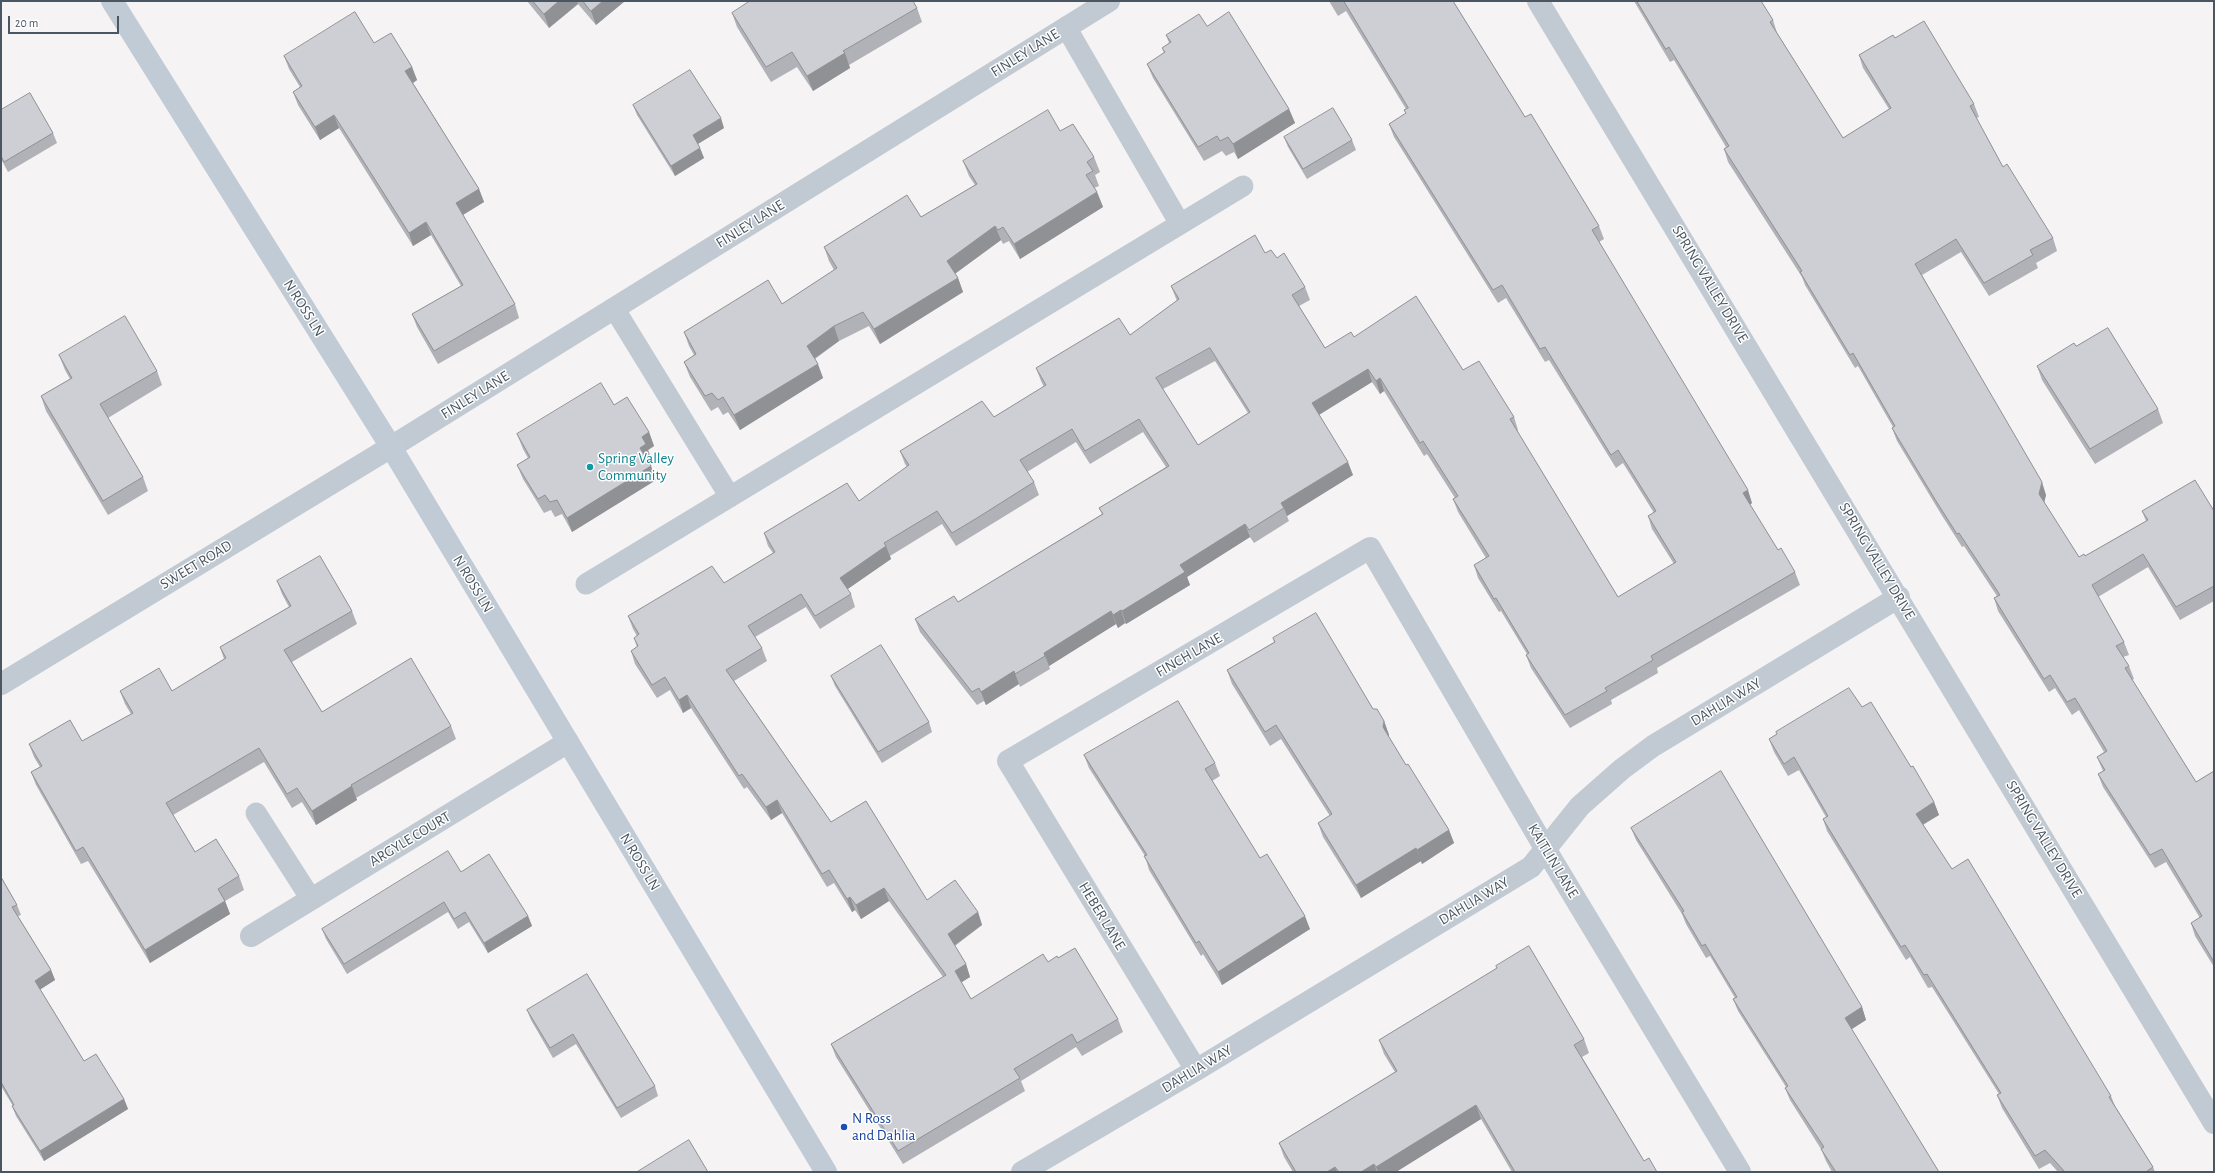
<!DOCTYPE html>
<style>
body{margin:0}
#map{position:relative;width:2215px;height:1173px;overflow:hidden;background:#f5f3f3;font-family:"Alegreya Sans",sans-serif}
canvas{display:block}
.frame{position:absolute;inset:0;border:2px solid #4a5661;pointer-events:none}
.scale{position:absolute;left:8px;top:16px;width:111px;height:18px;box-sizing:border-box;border:2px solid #4a5661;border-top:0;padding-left:5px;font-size:12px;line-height:14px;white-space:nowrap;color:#4a5661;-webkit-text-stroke:3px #fff;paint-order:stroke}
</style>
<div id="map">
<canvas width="2215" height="1173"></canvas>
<div class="frame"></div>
<div class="scale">20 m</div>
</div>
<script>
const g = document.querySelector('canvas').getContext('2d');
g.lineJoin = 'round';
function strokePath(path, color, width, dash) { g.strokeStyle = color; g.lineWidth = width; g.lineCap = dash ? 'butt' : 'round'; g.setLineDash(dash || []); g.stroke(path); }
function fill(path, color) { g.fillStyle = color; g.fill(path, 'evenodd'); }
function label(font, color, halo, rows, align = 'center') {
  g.font = font + ' "Alegreya Sans",sans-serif'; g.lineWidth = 3; g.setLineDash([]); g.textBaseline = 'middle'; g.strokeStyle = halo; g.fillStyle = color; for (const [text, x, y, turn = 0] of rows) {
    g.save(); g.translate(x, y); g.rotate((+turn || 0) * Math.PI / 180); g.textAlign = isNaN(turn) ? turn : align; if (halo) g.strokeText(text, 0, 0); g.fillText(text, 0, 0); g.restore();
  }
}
strokePath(new Path2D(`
 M1066,27L1180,224
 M614,308L730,497
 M586,584L1243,186
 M256,813L311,899`), '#c1cad2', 21);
strokePath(new Path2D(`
 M1538,1L2214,1123
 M1,684L391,447L1109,1
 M251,936L568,742
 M1196,1070L1008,761L1370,548L1546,850L1740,1172
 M1022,1172L1196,1070L1531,867L1580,806L1622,769L1653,746L1899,597`), '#c1cad2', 22);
strokePath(new Path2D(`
 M112,1L391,447L826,1172`), '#c1cbd6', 22);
fill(new Path2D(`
 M527,1H625L596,25L578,4L549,28Z
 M1329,1H1453L1525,117L1599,226L1604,239L1599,242L1752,503L1750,505L1778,550L1795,572L1800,585L1657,668L1658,673L1611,700L1612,704L1570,728L1531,668L1526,655L1527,654L1501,611L1499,612L1478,578L1474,565L1486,558L1458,512L1453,499L1455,498L1427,454L1424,456L1384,391L1380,394L1372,382L1319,415L1353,475L1287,516L1289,521L1254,543L1250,537L1187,577L1190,585L1126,624L1125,623L1118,628L1116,624L1049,666L1050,669L1020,687L1019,684L986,705L984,701L977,705L920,632L915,619L958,602L1102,514L1099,508L1166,467L1143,432L1090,464L1076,442L1027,472L1034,482L1039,495L956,546L942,524L890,556L891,559L847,589L851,594L855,607L820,629L806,607L755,637L762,648L767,661L734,681L831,822L927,900L978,912L982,925L955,946L966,964L970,977L961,982L971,999L1048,962L1058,958L1118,1019L1123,1032L1082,1056L1076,1047L1021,1081L1025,1091L903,1164L836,1057L831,1044L943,977L889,901L861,919L855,910L852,912L834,883L827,887L782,813L771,820L747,787L744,789L691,708L683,713L670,690L657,698L635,664L631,651L637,647L634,638L637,636L633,629L628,616L724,583L773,553L768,546L764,533L859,501L907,467L905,464L900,451L994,417L1044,387L1041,381L1036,368L1130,335L1177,301L1171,286L1265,253L1277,258L1305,287L1310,300L1299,306L1325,348L1354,337L1463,370L1514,417L1518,430L1517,431L1618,597L1674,564L1652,529L1648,516L1654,513L1623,463L1616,468L1549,360L1545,362L1506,298L1498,303L1394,137L1389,124L1406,114L1404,110L1406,109L1346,11L1338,16ZM1215,361L1248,413L1198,445L1163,389Z
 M1634,1H1761L1773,20L1777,33L1843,138L1889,109L1863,68L1859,55L1895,38L1974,104L1979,117L1976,118L2003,167L2053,238L2057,251L2036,263L2038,268L1989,296L1961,252L1922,275L2046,495L2044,503L2079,557L2085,556L2146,521L2142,511H2214V601L2180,620L2148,567L2098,597L2124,642L2129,655L2123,657L2129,666L2134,679L2132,680L2196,782L2214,771V967L2195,936L2191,923L2200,918L2166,862L2155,868L2103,787L2098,774L2103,771L2097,757L2104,752L2079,710L2072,715L2055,688L2049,692L1998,611L1994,598L1997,596L1964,546L1962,547L1941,514L1897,441L1892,428L1893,427L1858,366L1855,368L1805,285L1802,277L1728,162L1724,149L1726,147L1674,60L1670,62Z
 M917,8L922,22L849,65L850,68L813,91L797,67L771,82L737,27L732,13Z
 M1207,26L1289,109L1295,123L1238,159L1234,152L1226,156L1222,151L1204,161L1153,78L1147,64L1164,53L1162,48L1169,43L1166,35Z
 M374,43L412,67L417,80L413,83L479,189L484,202L463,215L515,304L519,318L438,364L417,327L412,314L461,286L431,235L413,246L339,128L320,140L298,105L293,92L300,87L289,69L284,56Z
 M633,105L724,128L698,144L704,158L675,176L637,115Z
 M1,110L53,133L57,143L8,172L1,159Z
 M1060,131L1094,157L1100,172L1095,175L1099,186L1094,188L1097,192L1103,207L1020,259L1009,241L1003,244L1001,240L955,274L958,278L963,292L880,344L869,326L839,341L815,359L823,378L740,430L728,412L723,415L718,407L711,411L690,377L684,362L694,355L689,346L684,332L782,304L834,270L829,261L824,247L921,217L975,185L969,176L963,161Z
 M1284,137L1352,140L1356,150L1307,179L1288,147Z
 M2076,346L2158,409L2163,423L2095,464L2042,380L2037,366Z
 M59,355L157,371L162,385L108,418L143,477L148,491L108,515L46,411L41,396L70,379L65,370Z
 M614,405L649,432L654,446L648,450L651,458L648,460L651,466L656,480L572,532L562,514L555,517L551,510L544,513L523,479L517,465L528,458L523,449L517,434Z
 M277,581L352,611L357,624L292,662L322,712L451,726L456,739L356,798L357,800L316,825L302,802L292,808L264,762L173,815L195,852L239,876L244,890L225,901L230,914L150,963L88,861L81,864L36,785L31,772L40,767L34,757L29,744L82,741L131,714L125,704L120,691H172L224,659L220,647L289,607L282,594Z
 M1273,638L1373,709L1384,721L1389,735V737L1406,765L1449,830L1454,843L1422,864L1421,861L1361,898L1323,837L1318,823L1330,816L1281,739L1270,746L1232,684L1227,670L1274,642Z
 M831,676L929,722L932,732L882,763L835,686Z
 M1862,707L1911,767L1934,802L1939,815L1923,825L1952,869L2111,1096L2115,1106L2153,1167L2155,1172H2058L2050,1163L2039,1169L2002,1108L1997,1095L1999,1094L1932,987L1928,988L1910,957L1906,960L1827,831L1823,819L1826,817L1799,770L1788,776L1774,752L1769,739L1777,734L1776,732Z
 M1084,755L1215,763L1220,776L1212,781L1260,858L1310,929L1222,985L1203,954L1201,956L1149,870L1145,856L1089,768Z
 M1631,828L1862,1007L1866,1020L1851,1029L1939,1172H1832L1826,1161L1821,1149L1790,1100L1785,1088L1786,1087L1738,1011L1733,999L1735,998L1710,956L1706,958L1686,924L1682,914L1636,840Z
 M461,872L528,916L532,926L488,953L469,922L458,929L448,912L347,974L326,939L322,929Z
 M1,877L17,905L21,915L18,916L51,970L55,980L40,989L84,1061L124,1099L128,1109L44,1161L16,1116L12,1106H13L1,1086Z
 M1496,966L1584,1039L1589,1053L1582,1057L1644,1161L1657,1172H1512L1481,1119L1396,1172H1293L1284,1157L1279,1143L1395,1072L1384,1054L1379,1040L1497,969Z
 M587,974L655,1086L658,1096L621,1118L576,1044L553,1058L531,1020L527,1010Z`), '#b0b2b7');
fill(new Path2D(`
 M559,1H577L578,4L549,28L544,14Z
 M603,1H625L596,25L591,11Z
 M845,53L850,68L813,91L807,76Z
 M412,67L417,80L410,85L405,71Z
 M1289,109L1295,123L1238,159L1233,144Z
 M334,115L339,128L320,140L315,127Z
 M721,118L724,128L696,145L693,135Z
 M700,148L704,158L675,176L671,166Z
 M479,189L484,202L461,216L456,203Z
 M1097,192L1103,207L1020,259L1014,244Z
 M426,222L431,235L413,246L409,233Z
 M995,226L1001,240L953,275L947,261Z
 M958,278L963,292L880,344L874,329Z
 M834,326L839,341L812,360L807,346Z
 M818,364L823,378L740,430L734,415Z
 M1368,369L1372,382L1317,416L1312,403Z
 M1380,378L1384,391L1380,394L1376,381Z
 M649,432L654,446L648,450L651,458L645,462L640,448L642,437Z
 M1348,462L1353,475L1287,516L1284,508L1281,503Z
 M651,466L656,480L572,532L567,518Z
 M2042,482L2046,495L2043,507L2039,494Z
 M1748,490L1752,503L1747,506L1743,493Z
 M1245,524L1250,537L1187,577L1190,585L1126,624L1122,611L1180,565Z
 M886,546L891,559L845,591L840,578Z
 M1121,610L1125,623L1118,628L1113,615Z
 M1111,611L1116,624L1049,666L1044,653Z
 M1014,671L1019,684L986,705L981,692Z
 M687,695L691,708L683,713L679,700Z
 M1384,721L1389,735L1388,741L1383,727Z
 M352,786L357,800L316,825L312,811Z
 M777,800L782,813L771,820L766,807Z
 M1934,802L1939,815L1920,826L1916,814Z
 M1449,830L1454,843L1422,864L1417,850Z
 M1416,848L1421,861L1361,898L1356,885Z
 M884,888L889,901L861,919L856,905Z
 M850,897L855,910L852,912L847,899Z
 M225,901L230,914L150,963L145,950Z
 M978,912L982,925L952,947L948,934Z
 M528,916L532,926L488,953L484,943Z
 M1305,916L1310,929L1222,985L1218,972Z
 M966,964L970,977L959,984L955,971Z
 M51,970L55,980L38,991L35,981Z
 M1862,1007L1866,1020L1849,1031L1845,1018Z
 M124,1099L128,1109L44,1161L40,1151Z
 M1476,1105L1481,1119L1396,1172H1378L1376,1167Z
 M1374,1164L1377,1172H1361Z
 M1335,1167L1337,1172H1327Z`), '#909195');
const building = new Path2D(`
 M533,1H559L544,14Z
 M583,1H603L591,11Z
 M750,1H913L917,8L843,51L845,53L807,76L792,52L766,67L732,13Z
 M1344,1H1453L1525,117L1531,114L1599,226L1592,230L1748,490L1743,493L1778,550L1781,548L1795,572L1651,656L1653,660L1605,688L1607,691L1565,715L1526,655L1529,653L1496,598L1494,599L1474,565L1489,556L1453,499L1458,496L1423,441L1420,443L1380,378L1376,381L1368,369L1312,403L1348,462L1281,503L1284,508L1249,530L1245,524L1180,565L1185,572L1122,611L1121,610L1113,615L1111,611L1044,653L1045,656L1015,674L1014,671L981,692L979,688L972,692L915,619L954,596L958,602L1103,514L1099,508L1169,466L1139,419L1085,451L1072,429L1020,460L1034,482L977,518L952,533L937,511L884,543L886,546L840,578L851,594L815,616L801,594L748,626L762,648L726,670L831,822L866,801L927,900L955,880L978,912L948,934L966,964L955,971L971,999L1043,954L1048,962L1057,956L1058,958L1075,948L1118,1019L1077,1043L1072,1034L1014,1069L1020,1078L898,1151L831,1044L946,975L884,888L856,905L850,897L847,899L829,870L822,874L777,800L766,807L742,774L739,776L687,695L679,700L665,677L652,685L631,651L638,646L634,638L639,634L628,616L712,566L724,583L775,552L764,533L847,483L859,501L909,465L900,451L982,401L994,417L1046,385L1036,368L1119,318L1130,335L1179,299L1171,286L1255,235L1265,253L1271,250L1277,258L1284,253L1305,287L1292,295L1325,348L1351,332L1354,337L1416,296L1463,370L1479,361L1514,417L1510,419L1618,597L1676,562L1648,516L1656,511L1618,450L1611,455L1545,347L1540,349L1502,285L1493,290L1389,124L1406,113L1404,110L1408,108ZM1210,348L1250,412L1198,445L1156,378Z
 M1637,1H1761L1773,20L1770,22L1843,138L1891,108L1859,55L1893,35L1895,38L1924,21L1974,104L1970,106L2003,167L2007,164L2053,238L2030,250L2033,255L1984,283L1956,239L1915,264L2042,482L2039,494L2079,557L2084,554L2085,556L2148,520L2142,511L2195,480L2214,511V586L2176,607L2143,554L2092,585L2124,642L2116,646L2129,666L2125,668L2196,782L2214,771V962L2191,923L2202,916L2162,849L2150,855L2098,774L2105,770L2097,757L2107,751L2075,698L2067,702L2050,675L2044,679L1994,598L2000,595L1959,533L1957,534L1936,501L1892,428L1895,426L1853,353L1850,355L1800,272L1802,271L1724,149L1729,146L1669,47L1666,49Z
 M355,12L374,43L391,33L412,67L405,71L479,189L456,203L515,304L434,351L412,314L463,285L426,222L409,233L334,115L315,127L293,92L302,86L284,56Z
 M1229,12L1289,109L1233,144L1228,137L1220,141L1217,136L1198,147L1147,64L1165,52L1162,48L1171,42L1166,35L1199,14L1207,26Z
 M690,70L721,118L693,135L700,148L671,166L633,105Z
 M30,93L53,133L4,162L1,156V110Z
 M1333,108L1352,140L1303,169L1284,137Z
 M1048,110L1060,131L1073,124L1094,157L1087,162L1093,171L1086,175L1097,192L1014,244L1003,227L998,230L995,226L947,261L958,278L874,329L863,312L834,326L807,346L818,364L734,415L723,397L718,400L712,393L705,396L684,362L696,354L684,332L768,280L782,304L837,268L824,247L907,195L921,217L977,184L963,161Z
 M125,316L157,371L100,404L143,477L103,501L41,396L72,378L59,355Z
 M2108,328L2158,409L2090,449L2037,366L2074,343L2076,346Z
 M601,383L614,405L627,397L649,432L642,437L646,444L640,448L651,466L567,518L557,500L550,502L545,495L538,499L517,465L530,457L517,434Z
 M320,556L352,611L284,650L322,712L411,658L451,726L351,785L352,786L312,811L297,788L287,794L259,748L166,803L195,852L216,839L239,876L218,889L225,901L145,950L83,847L76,851L31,772L42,766L29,744L70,720L82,741L133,713L120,691L159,668L172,691L226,658L220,647L291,606L277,581Z
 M1316,613L1373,709H1377L1384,721L1383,727L1406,765L1408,764L1449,830L1417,850L1416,848L1356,885L1318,823L1332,814L1276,725L1265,732L1227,670L1275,642L1273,638Z
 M881,645L929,722L878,752L831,676Z
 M1849,688L1862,707L1871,702L1911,767L1913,766L1934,802L1916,814L1952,869L1968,859L2111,1096L2109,1097L2153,1167L2147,1171L2148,1172H2065L2045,1150L2035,1156L1997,1095L2001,1093L1927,974L1924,975L1905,945L1901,947L1823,819L1828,816L1794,757L1784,764L1769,739L1777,734L1776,732Z
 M1178,701L1215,763L1205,769L1260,858L1267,854L1305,916L1218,972L1199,941L1196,943L1144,856L1147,855L1084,755Z
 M1721,771L1862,1007L1845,1018L1939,1172H1836L1821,1149L1824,1147L1785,1088L1788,1086L1733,999L1737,997L1705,944L1702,946L1682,912L1684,911L1631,828Z
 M448,851L461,872L489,854L528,916L484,943L465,912L454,919L444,902L344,964L322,929Z
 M1,877L17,905L12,907L51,970L35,981L84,1061L96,1054L124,1099L40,1151L12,1106L14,1105L1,1082Z
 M1529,946L1584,1039L1574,1045L1644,1161L1649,1158L1657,1172H1515L1476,1105L1376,1167L1374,1164L1361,1172H1339L1335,1167L1327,1172H1296L1279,1143L1397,1071L1379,1040L1497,968L1496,966Z
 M587,974L655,1086L617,1108L573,1034L550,1048L527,1010Z
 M689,1140L708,1172H637Z`);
fill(building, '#cdcfd5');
strokePath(building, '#909195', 1);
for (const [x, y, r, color] of [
 [590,467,4,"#0f9aa8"],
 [844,1127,4,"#1a4fb4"]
]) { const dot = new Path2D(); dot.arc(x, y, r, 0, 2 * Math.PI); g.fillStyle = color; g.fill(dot); strokePath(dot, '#fff', 1.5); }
label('15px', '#4a5661', '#fff', [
 ["FINLEY LANE",1025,53,-32],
 ["FINLEY LANE",750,224,-32],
 ["SPRING VALLEY DRIVE",1710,284,59],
 ["N ROSS LN",304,308,58],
 ["FINLEY LANE",475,395,-32],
 ["SPRING VALLEY DRIVE",1877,561,59],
 ["SWEET ROAD",196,565,-31],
 ["N ROSS LN",473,584,59],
 ["FINCH LANE",1189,655,-30],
 ["DAHLIA WAY",1726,702,-31],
 ["ARGYLE COURT",410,839,-31],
 ["SPRING VALLEY DRIVE",2044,839,59],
 ["KAITLIN LANE",1553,861,59],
 ["N ROSS LN",640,862,59],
 ["DAHLIA WAY",1474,901,-31],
 ["HEBER LANE",1102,916,59],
 ["DAHLIA WAY",1197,1069,-31]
]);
label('15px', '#0d838f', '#fff', [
 ["Spring Valley",598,458],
 ["Community",598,475]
], 'left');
label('15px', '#164399', '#fff', [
 ["N Ross",852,1118],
 ["and Dahlia",852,1135]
], 'left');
</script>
